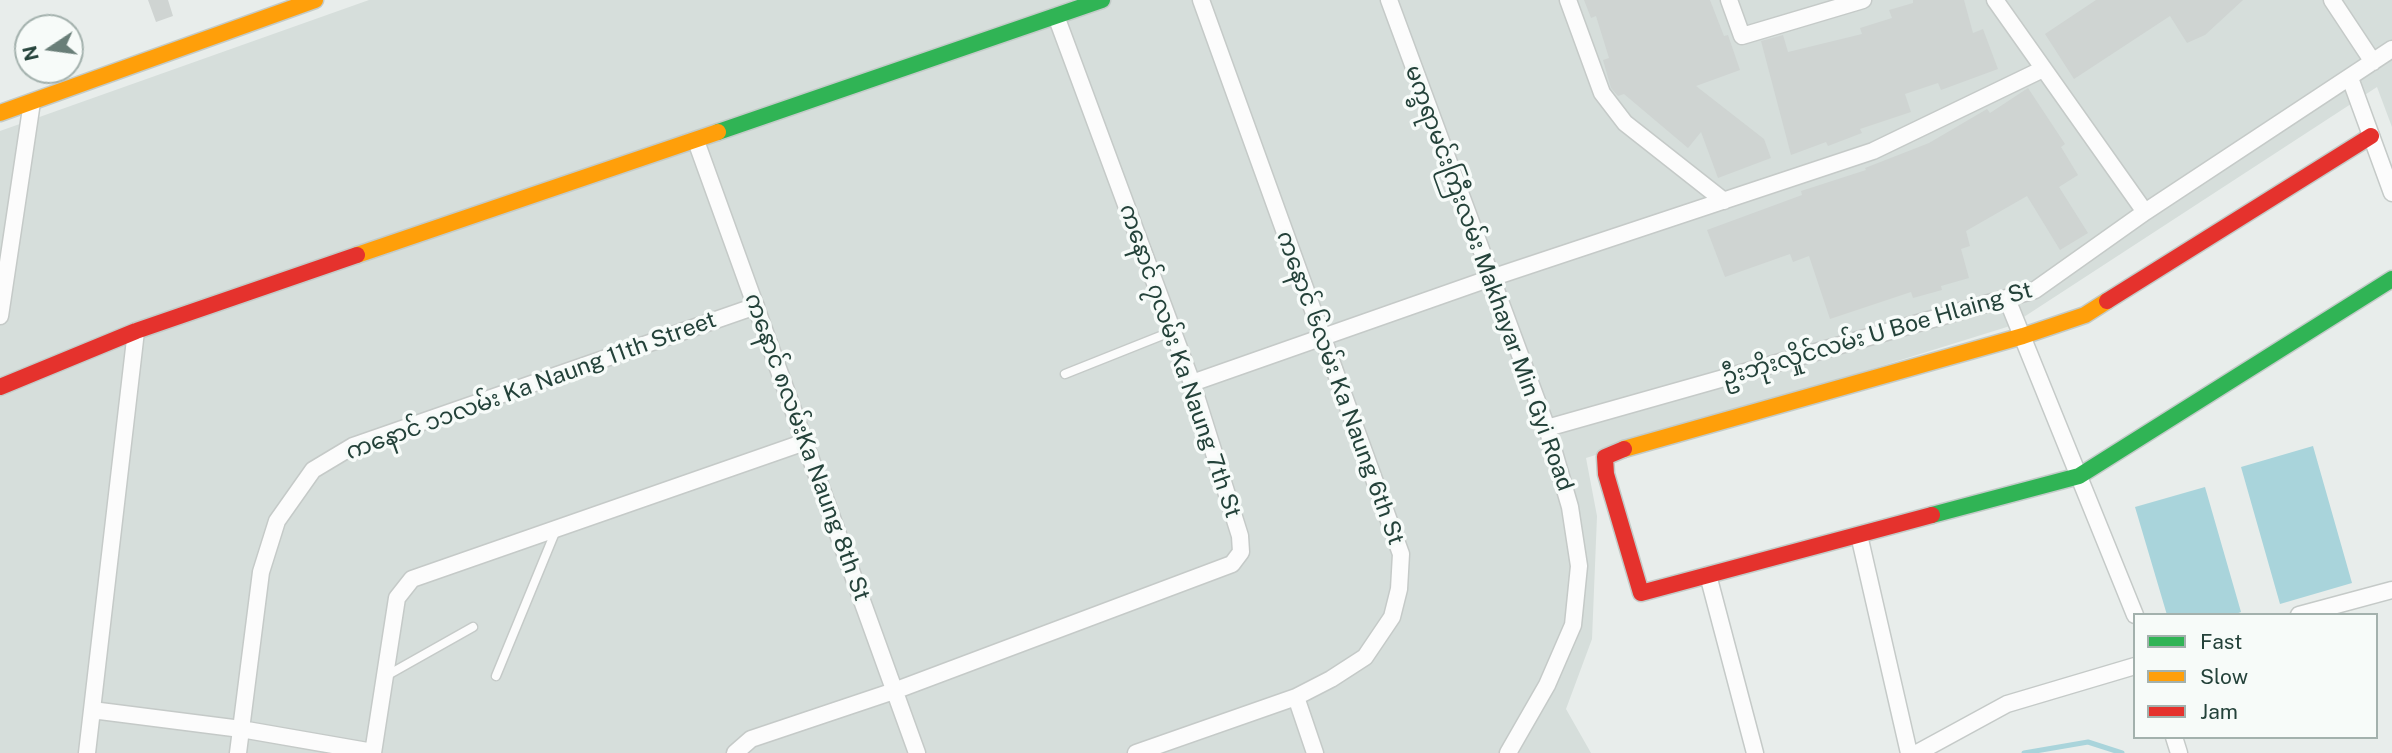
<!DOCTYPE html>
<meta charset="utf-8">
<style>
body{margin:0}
#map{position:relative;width:2392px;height:753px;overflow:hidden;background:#e8edeb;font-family:"Public Sans",sans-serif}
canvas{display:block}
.legend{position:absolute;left:2133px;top:613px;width:245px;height:126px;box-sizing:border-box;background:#f7fbf9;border:2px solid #a3b1ad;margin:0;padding:9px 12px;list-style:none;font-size:21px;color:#24423a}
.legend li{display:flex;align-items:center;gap:14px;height:35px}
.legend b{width:35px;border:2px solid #a3b1ad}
.north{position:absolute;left:14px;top:14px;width:70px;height:70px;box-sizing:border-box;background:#f7fbf9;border:2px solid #a3b1ad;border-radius:50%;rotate:257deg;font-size:19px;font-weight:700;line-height:28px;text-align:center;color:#24423a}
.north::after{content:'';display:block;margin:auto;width:24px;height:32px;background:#697e78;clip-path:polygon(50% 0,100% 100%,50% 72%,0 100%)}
</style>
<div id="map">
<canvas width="2392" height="753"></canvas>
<ul class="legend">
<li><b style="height:9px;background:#30b455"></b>Fast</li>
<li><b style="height:9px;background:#ff9f0a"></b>Slow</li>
<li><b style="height:9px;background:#e5322d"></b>Jam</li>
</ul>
<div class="north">N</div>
</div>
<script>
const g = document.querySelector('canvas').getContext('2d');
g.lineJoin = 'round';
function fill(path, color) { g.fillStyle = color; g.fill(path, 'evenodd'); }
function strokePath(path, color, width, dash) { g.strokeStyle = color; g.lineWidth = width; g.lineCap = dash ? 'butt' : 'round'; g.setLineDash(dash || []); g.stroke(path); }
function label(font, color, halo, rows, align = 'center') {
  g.font = font + ' "Public Sans","Noto Sans Myanmar",sans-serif'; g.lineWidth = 7; g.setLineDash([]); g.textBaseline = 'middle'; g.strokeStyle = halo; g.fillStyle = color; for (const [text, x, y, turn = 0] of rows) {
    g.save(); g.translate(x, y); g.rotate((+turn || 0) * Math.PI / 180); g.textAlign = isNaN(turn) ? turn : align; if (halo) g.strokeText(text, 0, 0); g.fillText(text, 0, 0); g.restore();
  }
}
fill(new Path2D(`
 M369,0H2392V127L2377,87L2010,326L1586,458L1597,516L1592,639L1566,709L1591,753H0V131Z`), '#d6dedb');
fill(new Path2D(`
 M2313,446L2352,583L2280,604L2241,467Z
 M2205,487L2241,612L2233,615H2167L2135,507Z`), '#a9d4db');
strokePath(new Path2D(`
 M2024,753L2088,742L2122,753`), '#a9d4db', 5);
fill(new Path2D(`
 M148,0H168L173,16L156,22Z
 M1584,0H1710L1724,36L1728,35L1740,70L1696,86L1764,139L1771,158L1718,178L1701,132L1688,148L1624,94L1618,96L1611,88L1603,60L1609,58L1596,16L1591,18Z
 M1913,0H1964L1973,33L1983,29L1998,69L1941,90L1938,83L1905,94L1911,112L1860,129L1862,133L1828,146L1826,142L1791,155L1761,41L1783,35L1788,52L1862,34L1860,28L1892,18L1889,10L1913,3Z
 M2096,0H2243L2205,35L2187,43L2170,16L2074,79L2045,34Z
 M2028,88L2065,144L2061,147L2078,175L2059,187L2088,233L2060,250L2027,196L1966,231L1970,246L1961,249L1969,278L1941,286L1942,290L1913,298L1911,292L1830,319L1809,256L1793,262L1790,254L1725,277L1707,230L1802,195L1801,191L1866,170L1865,168L1929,143L1987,109L1990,113Z`), '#cfd4d2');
const lane = new Path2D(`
 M1065,374L1173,331
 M386,676L473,627
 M496,676L556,530`);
const street = new Path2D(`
 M1389,0L1547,428L1570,507L1579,566L1573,625L1547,685L1508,753
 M1568,0L1602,93L1625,123L1724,201
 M1729,0L1742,36L1863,0
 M1995,0L2145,212
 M2332,0L2373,62
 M2350,78L2392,193
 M696,141L917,753
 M2007,299L2135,615
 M0,316L32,102
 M1192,383L1491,278L1873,151L2043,69
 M1547,428L2035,290L2145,212L2392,49
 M1859,535L1909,753
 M1708,575L1755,753
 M2299,615L2392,590
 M1296,697L1315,753
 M92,710L241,729L373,752
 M2174,737L2179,753
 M87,753L136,331
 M238,753L261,572L277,521L313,470L353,446L756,306
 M373,753L397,598L412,579L805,442
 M735,753L751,739L894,691L1232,564L1241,552L1240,536L1192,383L1056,16
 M1136,753L1296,697L1331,679L1365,657L1392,617L1399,589L1401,554L1201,0
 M1917,753L2007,704L2135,666`);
const fast = new Path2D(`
 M718,132L1102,0
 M1932,515L2079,476L2392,279`);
const slow = new Path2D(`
 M0,113L315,0
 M357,255L718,132
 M1624,449L2023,336L2085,315L2107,301`);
const jam = new Path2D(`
 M2107,301L2371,136
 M0,387L136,331L357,255
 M1624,449L1605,457L1606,474L1641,593L1932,515`);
strokePath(lane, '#c5cac8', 11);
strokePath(street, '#c5cac8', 19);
strokePath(fast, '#c3cbc8', 19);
strokePath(slow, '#c3cbc8', 19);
strokePath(jam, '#c3cbc8', 19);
strokePath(lane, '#fcfcfc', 8);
strokePath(street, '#fcfcfc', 16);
strokePath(fast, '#30b455', 16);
strokePath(slow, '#ff9f0a', 16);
strokePath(jam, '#e5322d', 16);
label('23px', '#24423a', '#f7fbf9', [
 ["မက္ခရာမင်းကြီးလမ်း Makhayar Min Gyi Road",1489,278,70],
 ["ဦးဘိုးလှိုင်လမ်း U Boe Hlaing St",1877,334,-16],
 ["ကနောင် ၇လမ်း Ka Naung 7th St",1180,361,71],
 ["ကနောင် ၁၁လမ်း Ka Naung 11th Street",531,386,-20],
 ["ကနောင် ၆လမ်း Ka Naung 6th St",1340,388,70],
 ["ကနောင် ၈လမ်းKa Naung 8th St",807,447,70]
]);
</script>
